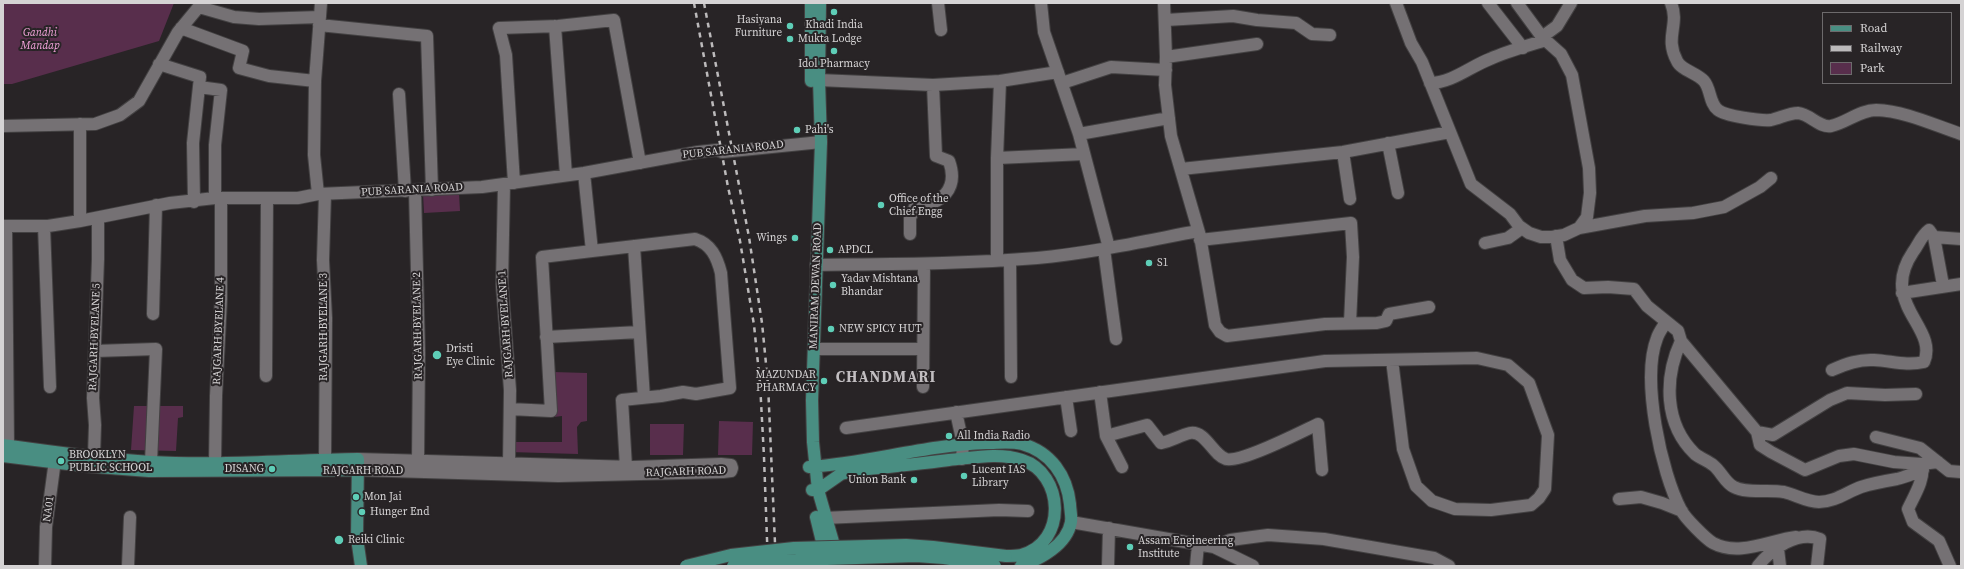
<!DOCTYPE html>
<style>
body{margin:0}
#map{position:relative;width:1964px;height:569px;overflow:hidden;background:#282426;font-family:"Source Serif 4",serif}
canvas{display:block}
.frame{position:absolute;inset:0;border:4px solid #d5d3d4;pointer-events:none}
.legend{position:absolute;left:1822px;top:12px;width:130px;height:72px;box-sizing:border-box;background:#282426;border:1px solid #6d6a6c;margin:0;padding:5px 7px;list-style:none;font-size:12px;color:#d5d3d4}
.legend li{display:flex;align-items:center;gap:8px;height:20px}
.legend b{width:20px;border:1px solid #6d6a6c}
</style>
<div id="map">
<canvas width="1964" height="569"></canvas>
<div class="frame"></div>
<ul class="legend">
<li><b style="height:5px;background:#498e82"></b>Road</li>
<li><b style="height:5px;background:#bcbabb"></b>Railway</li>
<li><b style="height:11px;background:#582e4c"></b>Park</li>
</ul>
</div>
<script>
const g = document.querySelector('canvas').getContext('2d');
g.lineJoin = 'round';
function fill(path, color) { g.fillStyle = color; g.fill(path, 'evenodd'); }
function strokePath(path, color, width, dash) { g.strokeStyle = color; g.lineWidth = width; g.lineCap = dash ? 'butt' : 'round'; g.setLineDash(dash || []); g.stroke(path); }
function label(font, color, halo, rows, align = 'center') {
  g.font = font + ' "Source Serif 4",serif'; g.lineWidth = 4; g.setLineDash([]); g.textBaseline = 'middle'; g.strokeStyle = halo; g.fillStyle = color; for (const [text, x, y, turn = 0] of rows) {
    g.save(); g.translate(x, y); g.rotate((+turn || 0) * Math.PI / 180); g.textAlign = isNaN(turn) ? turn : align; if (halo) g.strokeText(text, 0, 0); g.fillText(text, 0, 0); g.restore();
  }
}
fill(new Path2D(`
 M3,3H174L159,41L12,84H3Z
 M459,193L460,211L424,213L423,194Z
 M553,372L587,373V421L581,422L577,427L578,454L509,452L508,442H562V416L554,417Z
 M134,406H183V417L178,418L176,451L131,450Z
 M719,421L753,422L752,455H718Z
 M650,424H684L683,455H650Z`), '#582e4c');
const minor = new Path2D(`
 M938,3L941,30
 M1041,3L1044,32L1079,134L1109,248
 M1164,3L1166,57L1165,85L1171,136L1200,236L1215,325L1220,332L1227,336L1325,324L1377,323L1386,321L1389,314L1429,307
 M1396,3L1411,43L1422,62L1471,184L1510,214L1519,226L1529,233L1541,237H1552L1564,235L1579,228L1645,216L1693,213L1724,207L1760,187L1771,178
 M1488,3L1523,48
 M1517,3L1542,37L1561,54L1572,75L1589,168L1590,193L1587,217L1579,228
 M1671,3C1680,25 1664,37 1677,61C1681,70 1697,73 1704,81C1711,89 1709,103 1718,110C1725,116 1761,121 1771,120C1780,118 1789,113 1798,113C1810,114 1819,128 1831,126C1846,123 1860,110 1876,110C1905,111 1934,125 1961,134
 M199,7L234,17L259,19L320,17
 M1166,20L1233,16L1257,20L1296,23L1312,34L1330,35
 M319,25L427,36L432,190
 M555,26L566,175
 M181,28L243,51L239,68L269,76L315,81L314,155L318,194
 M1542,37L1557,26L1571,3
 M1166,57L1257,44
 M159,64L200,77L193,143L194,202
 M819,80L933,85L1000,81L997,158L1084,154
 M315,81L321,3
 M1000,81L1058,72
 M1062,83L1111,67L1166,70
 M1430,83C1452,83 1471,66 1490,59C1508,51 1527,46 1546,40
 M199,87L221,90L215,145V198
 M399,94L405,191
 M80,124V221
 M3,126L95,124L120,115L139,101L178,32L202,3
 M1079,134L1169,118
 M1388,143L1398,193
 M1343,152L1350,199
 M997,158V261
 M1181,169L1343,152L1450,132
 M584,173L592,251L695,239C711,244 717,257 721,273L730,388L696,394L683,392L661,396L622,400L626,467
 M514,183L506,55L499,28L558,26L614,20L640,163
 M504,185L502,284L510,390L509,464
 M415,191L419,353L418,462
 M3,226H48L80,221L170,203L215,198H298L318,194L482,187L584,173L698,152L717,150L722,152L821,142
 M6,226L8,446
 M44,226L50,387
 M910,234V218L915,207C942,204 959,189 949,161L936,156L933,85
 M1556,236L1560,260L1572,280L1584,288L1608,287L1634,289L1647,306L1678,331L1681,341L1757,432L1773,435L1830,400L1847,393L1885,395L1916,394
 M1934,237L1961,239
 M1200,240L1351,223L1353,257L1350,323
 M1485,243L1508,238L1522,228
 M634,246L644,398
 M1104,249L1116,339
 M1010,260L1011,377
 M816,265C890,264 964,264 1037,258C1091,253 1145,241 1198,231
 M1902,293L1961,284
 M153,314L156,205
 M1666,322C1663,327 1659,332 1657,338C1641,379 1661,472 1681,510C1685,518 1706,539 1713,543C1739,557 1770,540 1796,537
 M546,337L639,332
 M1681,341C1664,378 1664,424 1695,454C1700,458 1708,461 1713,465C1721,471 1725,483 1734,487C1747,494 1768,489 1784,492C1796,495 1807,502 1819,502C1835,502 1847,492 1861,487C1873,483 1885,481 1897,479C1906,477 1914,473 1923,470
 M814,349H923
 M95,351L156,349L151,462
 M1832,370C1846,364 1859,359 1874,360C1892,361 1906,366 1924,362C1939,327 1878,304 1913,252C1919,244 1921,236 1929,230L1934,237L1943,285
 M266,376L267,198
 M923,387L924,264
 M1100,392L1106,436L1147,425L1161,443C1171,441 1181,435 1190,433C1205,430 1213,455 1226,459C1241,463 1301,432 1318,424L1322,470
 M1066,397L1071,431
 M510,409L551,411L542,257L592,251
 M956,412L963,444L962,459
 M846,428L1325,361L1477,358L1508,365L1529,383L1548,435L1545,489L1539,498L1531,505L1491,510L1455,509L1432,501L1416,486L1403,449L1392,360
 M1757,432L1760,445L1771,452L1805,470L1839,456L1854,454L1894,462L1921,464L1938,462
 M1106,436L1122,467
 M1876,437L1920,448L1949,471L1961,472
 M94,456L95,425L93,398L98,259V218
 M358,459L633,467L721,464L731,465L732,468L731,471L723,472L558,476L358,470
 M325,460L326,318L323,260L325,194
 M215,463L216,396L221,299V198
 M1922,465C1925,479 1914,496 1908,509L1913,522L1939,541L1950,566
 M1619,499L1641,497L1662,503L1682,511
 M824,518L999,510L1028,511
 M1071,522L1214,547L1253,566
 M1214,547L1230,540L1268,535L1324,539L1434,558L1449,566
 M1778,549L1780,566
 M45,566L46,527L56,453
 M128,566L130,517
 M1108,566L1109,528
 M1196,566L1198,545
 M1758,566C1771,549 1798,530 1820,539L1817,566`);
const major = new Path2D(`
 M820,3L819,80L821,142L812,400L813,442L818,490L840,566
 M811,81V3
 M3,445C52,452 102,459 151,462C220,466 289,460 358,459L357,538L361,566
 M3,456L84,466L149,471L358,470
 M809,467C868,463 926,445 986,443C998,443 1011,441 1022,444C1051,452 1067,476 1070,504C1070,509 1072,517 1071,522C1067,545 1040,559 1021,566
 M812,490H818L841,474L858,470C888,467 918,464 949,460C972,458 999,452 1022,460C1064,473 1068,543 1021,555C1017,556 1011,556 1006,556
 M816,517L828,566`);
strokePath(minor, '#434142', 14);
strokePath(major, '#434142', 14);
strokePath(minor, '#757174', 12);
strokePath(major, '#498e82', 12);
strokePath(new Path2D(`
 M694,3L728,187L740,241L754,325L760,383L764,457L768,566
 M704,3L749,237L762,323L768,384L776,566`), '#bcbabb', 2.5, [5, 5]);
const majorBridge = new Path2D(`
 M686,566L731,555L794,548L906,545L933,547L1006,556
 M733,566L797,560L916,556L944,558L995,566`);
strokePath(majorBridge, '#434142', 14, []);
strokePath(majorBridge, '#498e82', 12);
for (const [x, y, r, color] of [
 [834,12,4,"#5eceb7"],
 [790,26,4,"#5eceb7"],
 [790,39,4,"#5eceb7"],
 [834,51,4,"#5eceb7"],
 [797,130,4,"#5eceb7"],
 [881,205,4,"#5eceb7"],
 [795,238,4,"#5eceb7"],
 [830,250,4,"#5eceb7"],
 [1149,263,4,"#5eceb7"],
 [833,285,4,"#5eceb7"],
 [831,329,4,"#5eceb7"],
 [437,355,5,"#5eceb7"],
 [824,381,4,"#5eceb7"],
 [949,436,4,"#5eceb7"],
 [61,461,4,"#5eceb7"],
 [272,469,4,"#5eceb7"],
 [964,476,4,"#5eceb7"],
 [914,480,4,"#5eceb7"],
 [356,497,4,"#5eceb7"],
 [362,512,4,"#5eceb7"],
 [339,540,5,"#5eceb7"],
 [1130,547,4,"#5eceb7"]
]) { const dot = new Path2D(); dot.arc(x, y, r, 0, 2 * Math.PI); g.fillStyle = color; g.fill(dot); strokePath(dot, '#282426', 1.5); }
label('11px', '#d5d3d4', '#282426', [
 ["Hasiyana",782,20,"right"],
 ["Furniture",782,33,"right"],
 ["Khadi India",834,25,"center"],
 ["Mukta Lodge",798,39],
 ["Idol Pharmacy",834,64,"center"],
 ["Pahi's",805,130],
 ["Office of the",889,199],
 ["Chief Engg",889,212],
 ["Wings",787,238,"right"],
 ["APDCL",838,250],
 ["S1",1157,263],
 ["Yadav Mishtana",841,279],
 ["Bhandar",841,292],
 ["NEW SPICY HUT",839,329],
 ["Dristi",446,349],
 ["Eye Clinic",446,362],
 ["MAZUNDAR",816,375,"right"],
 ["PHARMACY",816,388,"right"],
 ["All India Radio",957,436],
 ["BROOKLYN",69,455],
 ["PUBLIC SCHOOL",69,468],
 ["DISANG",264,469,"right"],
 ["Lucent IAS",972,470],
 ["Library",972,483],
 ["Union Bank",906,480,"right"],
 ["Mon Jai",364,497],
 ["Hunger End",370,512],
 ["Reiki Clinic",348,540],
 ["Assam Engineering",1138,541],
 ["Institute",1138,554]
], 'left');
label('italic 11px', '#f2a3da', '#282426', [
 ["Gandhi",40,33],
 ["Mandap",40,46]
]);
label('11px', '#d5d3d4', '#282426', [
 ["PUB SARANIA ROAD",733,150,-6],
 ["PUB SARANIA ROAD",412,190,-3],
 ["MANIRAM DEWAN ROAD",816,286,-88],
 ["RAJGARH BYELANE 1",506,324,-94],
 ["RAJGARH BYELANE 2",418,326,-91],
 ["RAJGARH BYELANE 3",324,327,-90],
 ["RAJGARH BYELANE 4",219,331,-88],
 ["RAJGARH BYELANE 5",95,337,-88],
 ["RAJGARH ROAD",363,471],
 ["RAJGARH ROAD",686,472,-2],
 ["NA01",49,509,-82]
]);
g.letterSpacing = '1px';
label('bold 15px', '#c2bec1', '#282426', [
 ["CHANDMARI",886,378]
]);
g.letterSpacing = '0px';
</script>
